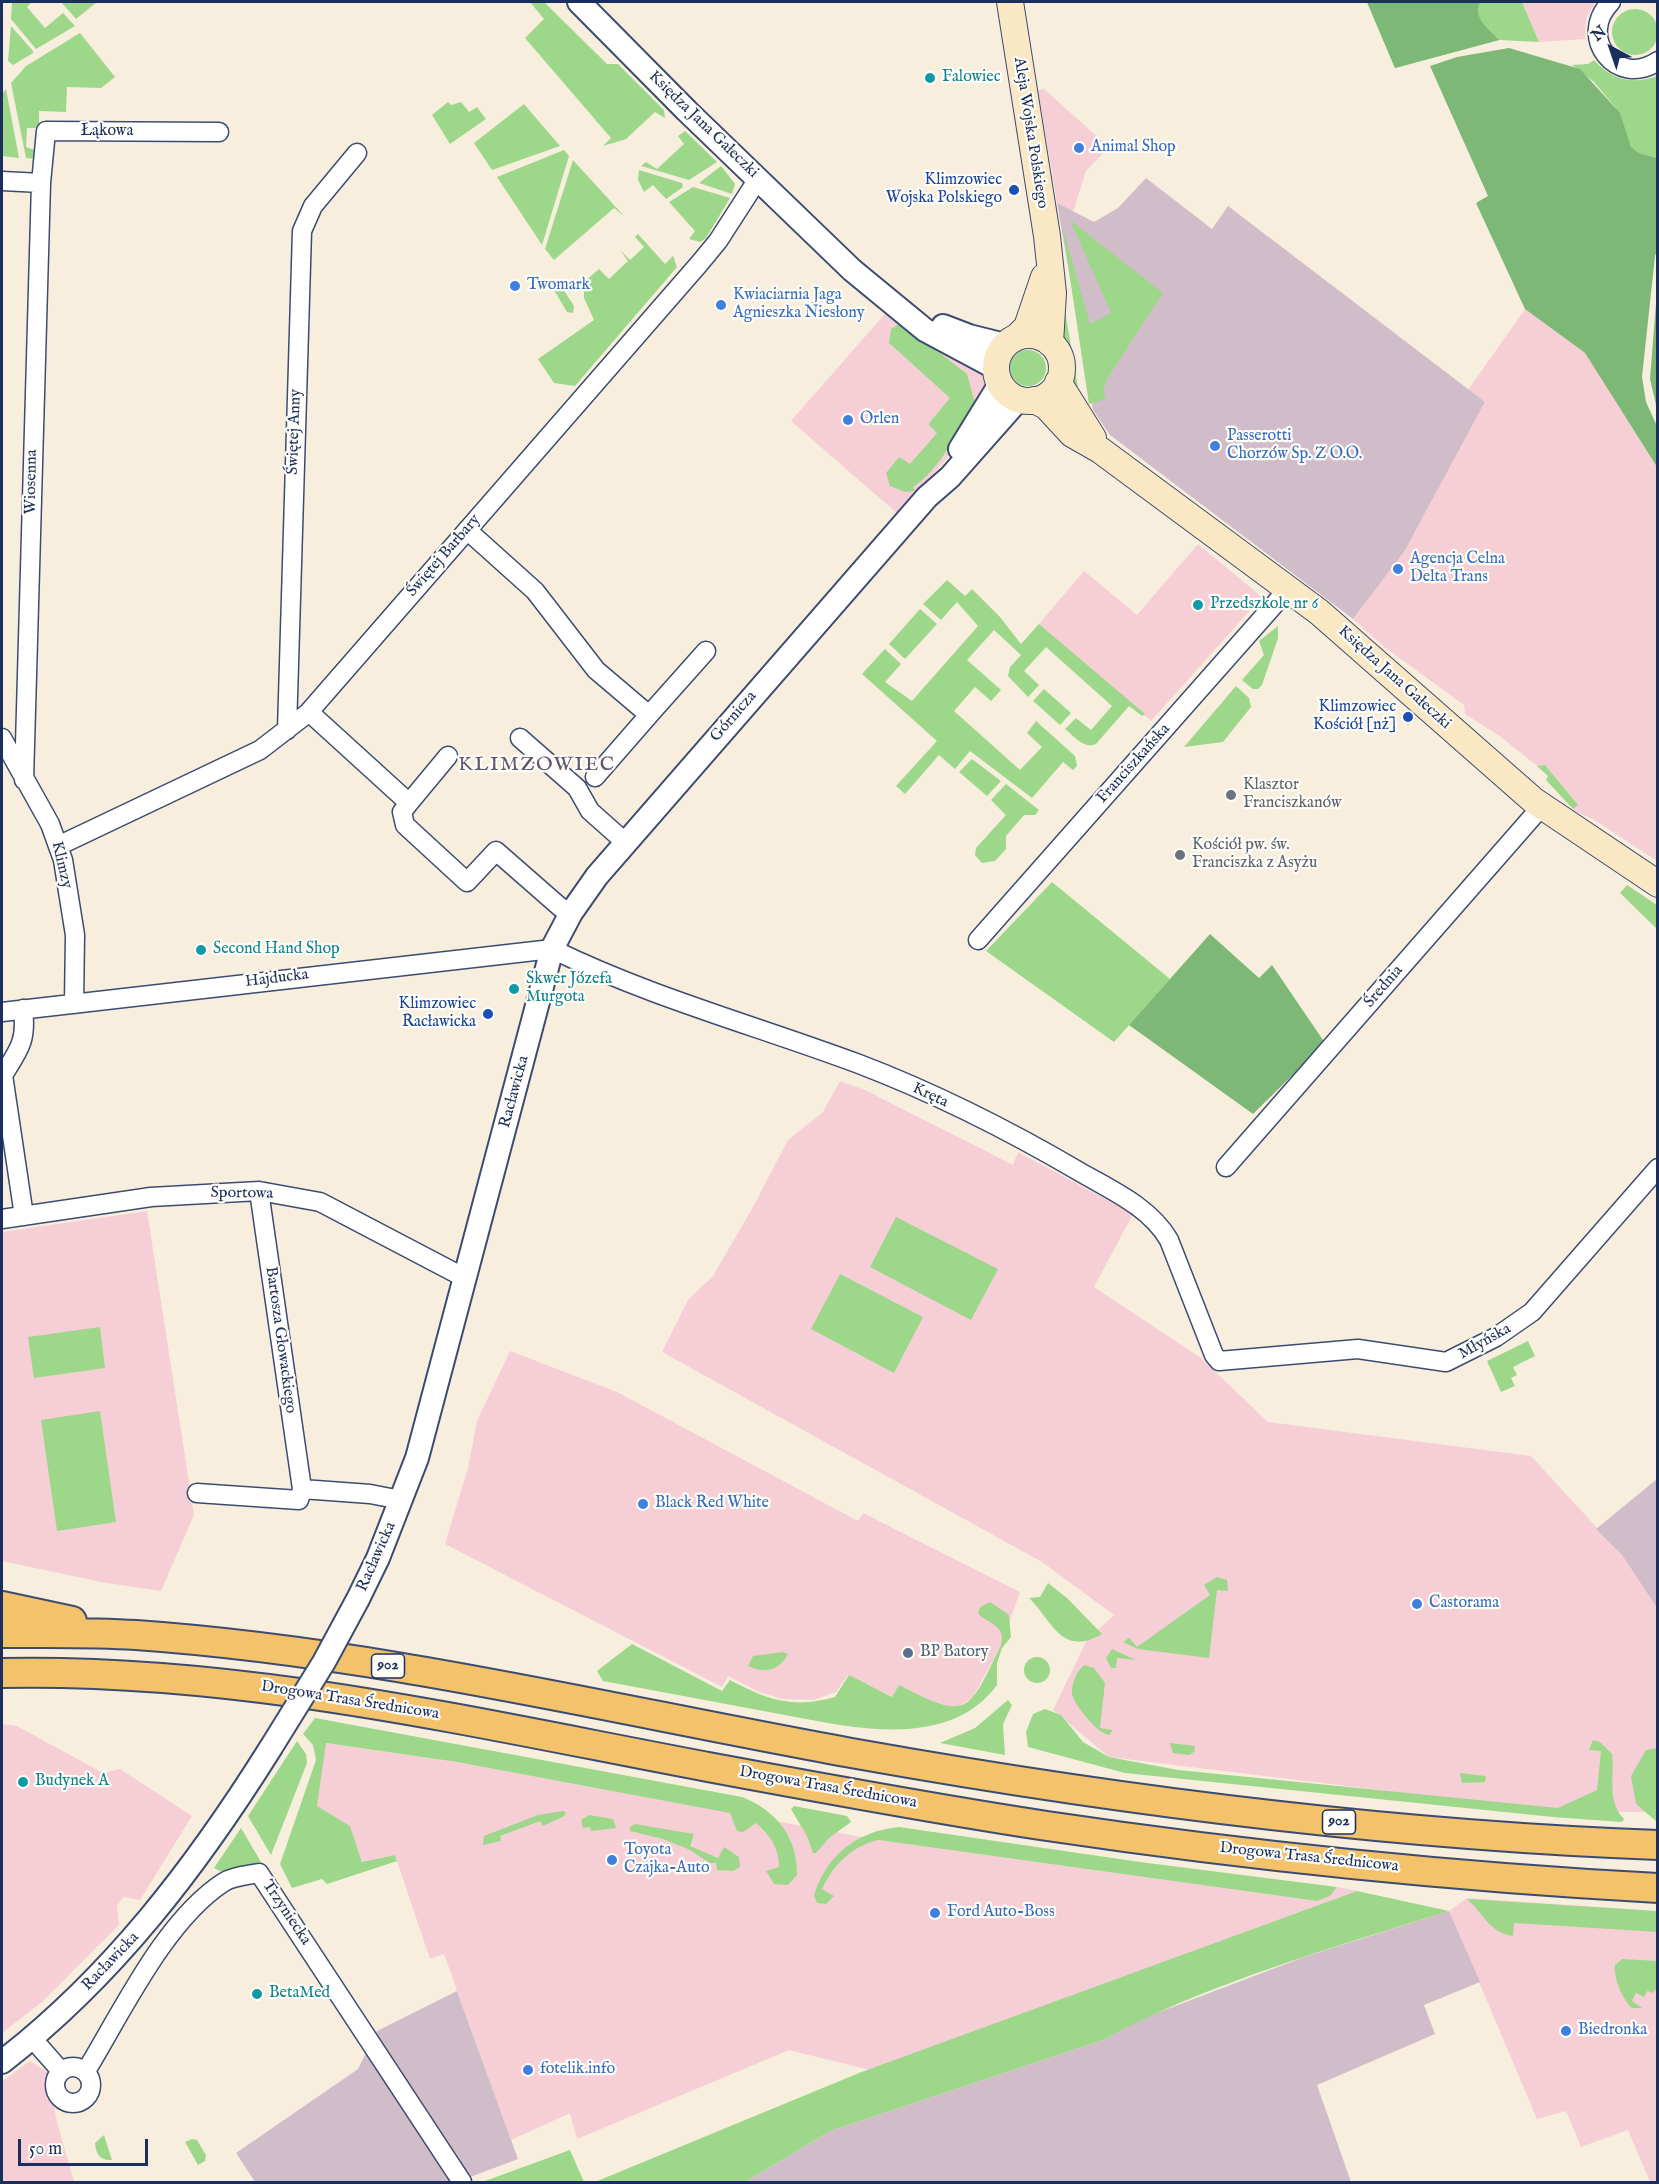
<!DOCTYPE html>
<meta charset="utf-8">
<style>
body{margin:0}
#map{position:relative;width:1659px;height:2184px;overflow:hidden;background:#f8eedd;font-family:"IM FELL English",serif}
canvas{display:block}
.frame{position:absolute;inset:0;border:3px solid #1b2f5e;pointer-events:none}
.north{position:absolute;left:1581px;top:18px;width:60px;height:60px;-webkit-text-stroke:4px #fdfcf7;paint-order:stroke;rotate:320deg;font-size:16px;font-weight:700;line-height:24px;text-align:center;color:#1b2f5e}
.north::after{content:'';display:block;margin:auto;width:21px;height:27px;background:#1b2f5e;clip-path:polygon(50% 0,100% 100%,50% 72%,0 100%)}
.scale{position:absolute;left:18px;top:2139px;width:130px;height:27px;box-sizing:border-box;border:3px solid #1b2f5e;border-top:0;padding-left:8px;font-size:18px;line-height:21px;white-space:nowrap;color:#1b2f5e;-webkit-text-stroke:4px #fdfcf7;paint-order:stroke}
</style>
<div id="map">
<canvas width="1659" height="2184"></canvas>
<div class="frame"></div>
<div class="north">N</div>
<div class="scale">50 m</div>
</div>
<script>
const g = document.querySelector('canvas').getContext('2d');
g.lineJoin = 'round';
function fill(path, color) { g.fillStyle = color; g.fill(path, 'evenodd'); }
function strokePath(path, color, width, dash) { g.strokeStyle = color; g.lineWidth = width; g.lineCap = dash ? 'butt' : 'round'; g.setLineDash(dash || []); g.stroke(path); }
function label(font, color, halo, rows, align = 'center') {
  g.font = font + ' "IM FELL English",serif'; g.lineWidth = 4.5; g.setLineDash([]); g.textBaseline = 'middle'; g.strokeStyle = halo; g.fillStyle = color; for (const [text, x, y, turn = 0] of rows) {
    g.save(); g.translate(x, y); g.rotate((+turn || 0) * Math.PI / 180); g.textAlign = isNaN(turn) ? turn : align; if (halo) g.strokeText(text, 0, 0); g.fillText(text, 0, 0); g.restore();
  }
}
fill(new Path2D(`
 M1522,2H1595L1586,19L1585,39L1539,42Z
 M1044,89L1109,147L1086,171L1073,212L1057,203L1038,90Z
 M891,307L990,378L991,384L947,458L899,515L791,421Z
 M1525,309L1585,353L1657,467V861L1593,819L1576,812L1573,809L1578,805L1545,765L1537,766L1501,737L1465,714L1464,705L1383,646L1353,619L1404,552L1485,402L1468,390Z
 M1198,544L1262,597L1151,721L1039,624L1084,571L1137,615Z
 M840,1081L865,1090L1013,1165L1018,1152L1133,1214L1094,1287L1201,1358L1268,1422L1531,1456L1622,1555L1657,1608V1809L1654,1812H1559L1109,1757L1053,1710L1087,1640L1114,1615L1042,1562L662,1352L688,1300L713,1276L753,1207L788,1140L823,1112Z
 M147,1211L194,1515L161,1591L101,1582L2,1561V1232Z
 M510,1351L617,1392L858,1521L863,1513L1020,1592L1001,1645L973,1697L958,1707L938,1706L899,1686L893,1697L848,1675L836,1692L814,1700L782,1699L759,1692L728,1676L722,1687L445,1544L468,1468L477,1421Z
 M2,1724L17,1726L103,1773L120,1769L192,1816L140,1900L123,1897L117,1906L119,1925L42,2002L2,2033Z
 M325,1743L457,1762L878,1840L1317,1901L1330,1896L1337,1887L1357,1891L870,2070L789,2050L577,2139L570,2113L511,2140L444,1954L430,1959L395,1855L362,1862L350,1826L316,1806Z
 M1467,1898L1657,1911V2182H1650L1628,2130L1581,2147L1566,2111L1537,2119L1449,1911Z
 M30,2061L50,2074L56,2118L74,2182H2V2081Z`), '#f6cfd6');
fill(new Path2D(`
 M1146,178L1212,229L1228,206L1485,402L1404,552L1353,619L1110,435L1093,410L1057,203L1094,222L1118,208Z
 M1657,1479V1608L1622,1555L1596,1529Z
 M1449,1911L1480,1982L1424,2005L1435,2034L1317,2085L1351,2182H745L830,2131L1103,2040L1141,2019L1304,1957Z
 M457,1991L518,2159L457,2182H255L236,2153L358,2069L377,2031Z`), '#d1bdc9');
fill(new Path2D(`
 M12,2H32L27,7L45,28L63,13L75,26L36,49L11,19Z
 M61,2H97L76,19Z
 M530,2H544L607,64H618L664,110L665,118L655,112L626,139L603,146L611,138L525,38L544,19Z
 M1367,2H1522L1539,42L1499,40L1395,68Z
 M1612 32a23 23 0 1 1 46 0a23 23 0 1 1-46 0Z
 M11,26L33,51V53L13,65L8,61Z
 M80,33L115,77L101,88L67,87L66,112L39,111V128H27L26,147L38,151L36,159L26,158L11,83L26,66Z
 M1594,60C1612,80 1632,85 1657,76V158L1639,153L1631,147L1615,107L1594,82L1572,65L1588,64Z
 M6,89L19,158L2,156V94Z
 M448,102L451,105L461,102L469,112L477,107L486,119L450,144L432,115Z
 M524,104L560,146L492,170L474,143Z
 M685,131L717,162L689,180L641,166L646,162L657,169L684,144L678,136Z
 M564,150L569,156L542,245L497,177Z
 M573,160L624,216L614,208L554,260L545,249Z
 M721,166L735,184L732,194L699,183Z
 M639,170L682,183L683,187L666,199L653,185L644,192L638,180Z
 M693,187L730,198L706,238L700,242L689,239L695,231L669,202Z
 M1070,220L1163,293L1107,379L1103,392L1106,399L1089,404L1062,225L1090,324L1111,313Z
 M638,234L665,264L673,256L677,267L575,386L554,383L538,359L594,320L584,298V282L599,269L609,279L628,261L620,250L630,260L644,247L635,237Z
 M555,282L561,286L574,306L573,313L567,312L551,285Z
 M1065,311L1080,400L1070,384V358L1060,338L1059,312Z
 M901,323L967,374L975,403C958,430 941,469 913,487L915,491L905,492L890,486L886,473L899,457L910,464L937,433L929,425L930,422L950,398L889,343L891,329Z
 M1010 368a18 18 0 1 1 36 0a18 18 0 1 1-36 0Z
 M947,580L965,596L972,589L1000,617L1021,644L1039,624L1145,714L1142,716L1129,706L1096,744C1083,749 1075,737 1065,729L1076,718L1091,730L1112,706L1046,647L1024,671L1039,685L1028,697L1008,676L1010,667L1021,655L994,630L967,660L1001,690L991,701L975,687L954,711L1020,770L1042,747L1027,733L1036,721L1075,756L1077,766L1073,770L1063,762L1032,798L970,751L955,769L939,755L905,794L896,786L937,741L862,674L885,649L901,664L885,682L912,701L978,626L957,602L941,620L923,604Z
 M920,609L937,624L905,659L889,644Z
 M1278,626V638L1262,685L1258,689H1253L1242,680L1264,655L1259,641Z
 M1236,686L1249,698L1251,707L1223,742L1184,747Z
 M1044,689L1071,713L1060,725L1033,701Z
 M972,759L1001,781L987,796L959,772Z
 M1545,765L1578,805L1573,809L1546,780L1548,776L1537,766Z
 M1006,784L1039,810L1035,815H1024L1006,836V849L995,861L982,863L975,855L976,848L1006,815L991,800Z
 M1052,882L1170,979L1114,1042L986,951Z
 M1627,885L1657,905V929L1620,893Z
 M896,1217L998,1269L971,1320L870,1267Z
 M840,1274L923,1317L894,1373L811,1329Z
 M100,1327L105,1368L34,1378L28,1337Z
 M1528,1341L1535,1356L1513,1367L1517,1375L1511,1378L1515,1386L1501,1392L1487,1361Z
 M100,1411L116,1522L57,1531L41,1420Z
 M1217,1577L1227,1580L1228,1591L1217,1590L1209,1658L1138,1649L1123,1642L1129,1638L1137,1647L1210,1595L1204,1585Z
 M1048,1583L1067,1598L1102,1634C1061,1658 1052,1620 1029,1598L1040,1597Z
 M990,1602L1009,1615L1011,1637L1002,1648L997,1663V1685C959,1737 890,1733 833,1724L603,1681L597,1671L632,1644L722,1691L730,1680C768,1700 792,1709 835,1697L849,1675L892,1697L899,1685C970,1722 968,1712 1001,1645C1006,1626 990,1624 978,1614L980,1607Z
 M1112,1649L1136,1660L1117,1658L1116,1668H1111L1106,1658Z
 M783,1652L788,1654C779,1671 765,1674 748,1666L753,1656Z
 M1024 1670a13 13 0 1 1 26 0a13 13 0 1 1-26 0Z
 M1085,1665L1094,1668L1105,1683L1100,1728L1113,1730L1109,1735C1098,1734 1074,1705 1072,1694C1071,1685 1077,1669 1085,1665Z
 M1008,1700L1012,1705L1003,1724L1005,1755L940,1743L975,1728Z
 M1045,1709L1061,1715L1083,1742L1109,1757L1178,1770L1558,1808L1597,1790L1601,1751L1589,1750L1593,1740L1600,1742L1612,1754C1615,1776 1606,1801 1624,1819L1622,1822L1553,1817L1125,1773L1028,1747L1026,1732L1033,1714Z
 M315,1718L742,1797C776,1810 798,1838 797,1875L788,1885L774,1884L766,1871L779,1867C779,1848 771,1836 756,1823L743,1832L737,1831L730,1813L457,1762L326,1743L317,1806L350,1826L362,1862L395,1855L397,1861L327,1884L322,1879L292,1888L280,1864L316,1760L313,1745L303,1734Z
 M297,1741L306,1754L307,1763L271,1855L248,1816Z
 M1170,1743L1195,1746L1194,1752L1189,1755L1173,1753Z
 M1657,1748L1658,1822H1657L1636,1804L1631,1776L1646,1750Z
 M1460,1773L1486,1776L1485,1782L1462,1783Z
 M794,1806L847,1816L851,1822L829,1838L816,1853H813L807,1836L791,1809Z
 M563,1811L566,1812L564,1816L543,1826L540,1821L500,1836L501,1841L483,1845L484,1836L538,1815Z
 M589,1815L613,1819L616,1828L591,1831L590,1827L583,1828L581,1820Z
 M635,1824L694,1834L690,1846L718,1858L724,1847L739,1857L740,1867L733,1871L717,1870L716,1863H710L688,1849L663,1839L630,1831V1827Z
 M899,1827L1140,1862L1337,1887L1330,1896L1317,1901L878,1840C852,1846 833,1865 822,1889L834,1896L826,1904L817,1903L814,1895C827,1855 857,1831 899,1827Z
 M241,1828L261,1862L224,1873L214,1868Z
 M1357,1891L1449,1911C1335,1947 1207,1983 1103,2040L830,2131L745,2182H595L859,2073Z
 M1467,1899L1657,1911V1932L1514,1923L1513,1936C1490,1933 1483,1913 1467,1899Z
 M1622,1959L1657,1961V1988L1653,1993L1647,1991L1644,1997L1636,1993L1632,2001L1642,2008H1632C1623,2000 1613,1978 1615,1965Z
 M104,2135L112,2160C100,2161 96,2154 95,2143Z
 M192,2139L197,2140L206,2155L205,2161L198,2165L185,2142Z
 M570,2150L584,2182H485V2181Z`), '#9dd78a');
fill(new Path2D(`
 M1367,2H1480C1472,18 1489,29 1499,40L1395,68Z
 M1509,48L1580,69L1620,113L1631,147L1639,153L1657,158V251L1655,256L1642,377L1646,402L1657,426V467L1585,353L1525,309L1476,203L1488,196L1430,66L1457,57Z
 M1657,291V409L1650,379Z
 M1210,934L1259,978L1272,965L1325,1043L1253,1114L1129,1025Z`), '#7eb876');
const minor = new Path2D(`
 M1611,2C1576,37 1617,89 1658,61
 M2,181L41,183
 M467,530L535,591L596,670L649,715L706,651
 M309,712L409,803L448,756
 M287,730L302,231L313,206L357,153
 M2,738L50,824L63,860L75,935L74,1004
 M520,738L577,788L590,811L625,842
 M595,777L649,715
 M24,780L41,183L46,131L219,132
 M409,803L402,812L405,825L467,882L496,851L560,907L571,913
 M58,846L260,750L308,713L699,264L718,241L758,179
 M978,940L1289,588
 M23,1009C27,1041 19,1050 3,1075L24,1216
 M2,1012L552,949C650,997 757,1026 859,1064C935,1093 1010,1131 1080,1172C1111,1190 1150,1207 1169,1240L1214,1355L1219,1361L1358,1349L1446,1362L1496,1337L1532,1312L1658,1168
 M1226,1167L1542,806
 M2,1219L151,1197L259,1191L320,1202L465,1278
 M302,1489L370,1494L401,1500
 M197,1493L299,1500L302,1489L259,1191
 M31,2037L61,2071
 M55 2085a18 18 0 1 1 36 0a18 18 0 1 1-36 0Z
 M86,2071C122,2012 165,1920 224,1882C233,1876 249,1875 259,1873L462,2182`);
const tertiary = new Path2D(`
 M579,2L687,111L852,270L925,330L996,368
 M943,326L969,336L1005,345
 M960,449L1000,384
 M358,1599L378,1558L417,1458L552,949L571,913L597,876L927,497L950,477L1019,399
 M2,2062C113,1976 196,1867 270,1749`);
const secondary = new Path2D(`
 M1010,2L1047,236L1053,293L1050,343
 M996 368a33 33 0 1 1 66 0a33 33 0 1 1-66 0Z
 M1018,336L1027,327L1044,277
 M1058,382L1093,438
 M1034,400L1046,406L1072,434L1100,450L1319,612L1533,800L1658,884`);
const primary = new Path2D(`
 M2,1606L72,1621
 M2,1633C46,1633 91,1632 136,1635C379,1652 618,1711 857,1754C1121,1801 1390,1835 1658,1845
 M2,1673C242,1668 474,1723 708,1767C821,1788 934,1809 1047,1826C1249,1856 1454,1877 1658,1888`);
strokePath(minor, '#3c4c71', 21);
strokePath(tertiary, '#3c4c71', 26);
strokePath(secondary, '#3c4c71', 28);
strokePath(primary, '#3c4c71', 32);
strokePath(minor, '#fff', 18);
strokePath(tertiary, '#fff', 22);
strokePath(secondary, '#fae7c3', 26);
strokePath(primary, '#f3c26a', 28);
const tertiaryBridge = new Path2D(`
 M270,1749L324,1662L358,1599`);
strokePath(tertiaryBridge, '#3c4c71', 26, []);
strokePath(tertiaryBridge, '#fff', 22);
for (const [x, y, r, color] of [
 [930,78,6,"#0f9aa8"],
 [1079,148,6,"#3f7fe0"],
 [1014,190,6,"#1a4fb4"],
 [515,286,6,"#3f7fe0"],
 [721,305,6,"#3f7fe0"],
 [848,420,6,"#3f7fe0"],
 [1215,446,6,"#3f7fe0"],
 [1398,569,6,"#3f7fe0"],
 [1198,605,6,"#0f9aa8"],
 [1408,717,6,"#1a4fb4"],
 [1231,795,6,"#6b7280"],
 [1180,855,6,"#6b7280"],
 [201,950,6,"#0f9aa8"],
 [514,989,6,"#0f9aa8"],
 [488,1014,6,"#1a4fb4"],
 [643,1504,6,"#3f7fe0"],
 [1417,1604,6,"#3f7fe0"],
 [908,1653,6,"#5c6f8a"],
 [23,1782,6,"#0f9aa8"],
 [612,1860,6,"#3f7fe0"],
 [935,1913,6,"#3f7fe0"],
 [257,1994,6,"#0f9aa8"],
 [1566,2031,6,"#3f7fe0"],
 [528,2070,6,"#3f7fe0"]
]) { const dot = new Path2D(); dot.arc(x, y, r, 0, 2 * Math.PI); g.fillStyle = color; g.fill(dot); strokePath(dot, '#fdfcf7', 2); }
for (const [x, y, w] of [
 [388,1666,33],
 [1339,1822,33]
]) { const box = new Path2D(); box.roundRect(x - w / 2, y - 12, w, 24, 4.5); g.fillStyle = '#fdfcf7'; g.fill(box); strokePath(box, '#1b2f5e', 1.5); }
label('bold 15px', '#1b2f5e', null, [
 ["902",388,1666],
 ["902",1339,1822]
]);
label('16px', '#0d838f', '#fdfcf7', [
 ["Falowiec",942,78],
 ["Przedszkole nr 6",1210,605],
 ["Second Hand Shop",213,950],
 ["Skwer Józefa",526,980],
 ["Murgota",526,998],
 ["Budynek A",35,1782],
 ["BetaMed",269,1994]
], 'left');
label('16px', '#1b2f5e', '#fdfcf7', [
 ["Księdza Jana Gałeczki",703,125,44],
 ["Łąkowa",107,132],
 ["Aleja Wojska Polskiego",1030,133,81],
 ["Świętej Anny",295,432,-88],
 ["Wiosenna",32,482,-89],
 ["Świętej Barbary",444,556,-49],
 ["Księdza Jana Gałeczki",1394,678,42],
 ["Górnicza",734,717,-49],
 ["Franciszkańska",1134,764,-48],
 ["Klimzy",61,865,77],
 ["Hajducka",277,979,-7],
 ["Średnia",1384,987,-49],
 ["Racławicka",515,1092,-75],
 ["Kręta",930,1096,25],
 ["Sportowa",242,1194,1],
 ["Bartosza Głowackiego",280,1340,82],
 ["Młyńska",1485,1342,-29],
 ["Racławicka",377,1557,-66],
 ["Drogowa Trasa Średnicowa",350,1701,9],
 ["Drogowa Trasa Średnicowa",828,1788,10],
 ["Drogowa Trasa Średnicowa",1309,1858,6],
 ["Trzyniecka",286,1913,56],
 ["Racławicka",111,1962,-46]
]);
label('16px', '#366cbe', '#fdfcf7', [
 ["Animal Shop",1091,148],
 ["Twomark",527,286],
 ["Kwiaciarnia Jaga",733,296],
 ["Agnieszka Niesłony",733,314],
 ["Orlen",860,420],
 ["Passerotti",1227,437],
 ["Chorzów Sp. Z O.O.",1227,455],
 ["Agencja Celna",1410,560],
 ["Delta Trans",1410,578],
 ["Black Red White",655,1504],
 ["Castorama",1429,1604],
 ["Toyota",624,1851],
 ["Czajka-Auto",624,1869],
 ["Ford Auto-Boss",947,1913],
 ["Biedronka",1578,2031],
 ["fotelik.info",540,2070]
], 'left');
label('16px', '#164399', '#fdfcf7', [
 ["Klimzowiec",1002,181],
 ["Wojska Polskiego",1002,199],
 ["Klimzowiec",1396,708],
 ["Kościół [nż]",1396,726],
 ["Klimzowiec",476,1005],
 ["Racławicka",476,1023]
], 'right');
label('16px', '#5b616d', '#fdfcf7', [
 ["Klasztor",1243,786],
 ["Franciszkanów",1243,804],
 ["Kościół pw. św.",1192,846],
 ["Franciszka z Asyżu",1192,864]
], 'left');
label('16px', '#4e5e75', '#fdfcf7', [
 ["BP Batory",920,1653]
], 'left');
g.letterSpacing = '1.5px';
label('20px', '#615670', '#fdfcf7', [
 ["KLIMZOWIEC",537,766]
]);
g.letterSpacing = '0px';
</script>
